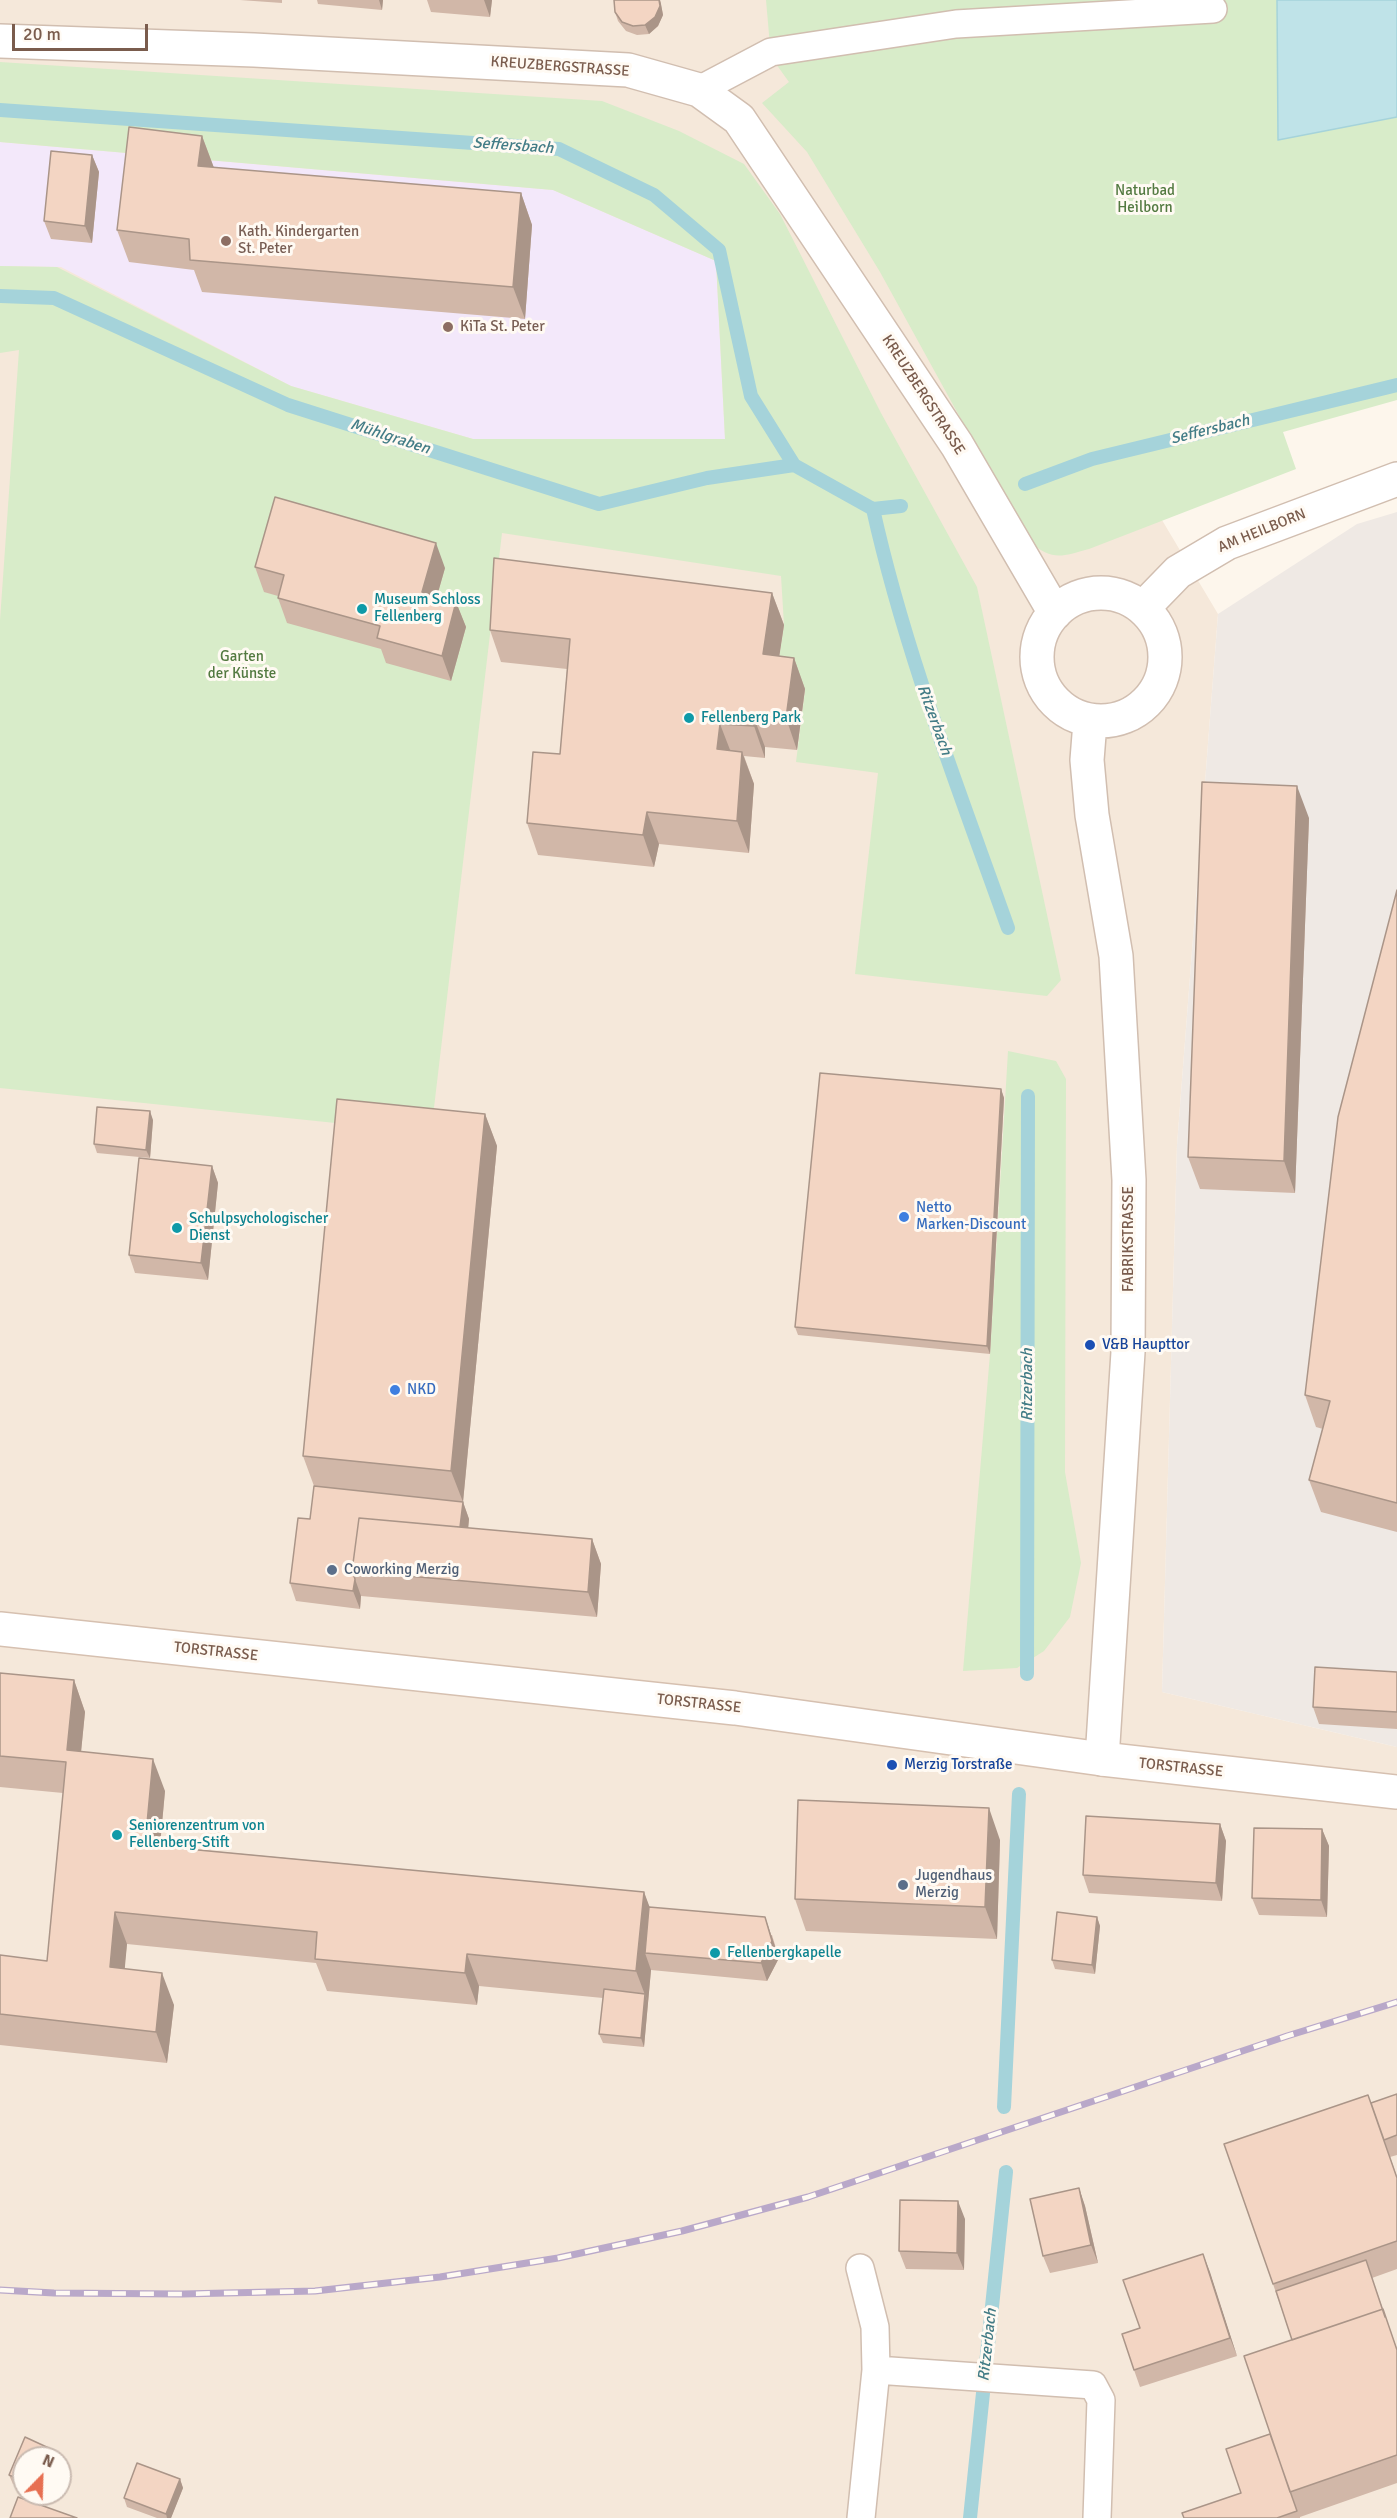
<!DOCTYPE html>
<meta charset="utf-8">
<style>
body{margin:0}
#map{position:relative;width:1397px;height:2518px;overflow:hidden;background:#fdf6ec;font-family:Signika,sans-serif}
canvas{display:block}
.north{position:absolute;left:12px;top:2446px;width:60px;height:60px;box-sizing:border-box;background:#fffaf3;border:2px solid #cabbb1;border-radius:50%;rotate:23deg;font-size:16px;font-weight:700;line-height:24px;text-align:center;color:#7a5c4d}
.north::after{content:'';display:block;margin:auto;width:21px;height:27px;background:#e76f51;clip-path:polygon(50% 0,100% 100%,50% 72%,0 100%)}
.scale{position:absolute;left:12px;top:24px;width:136px;height:27px;box-sizing:border-box;border:3px solid #7a5c4d;border-top:0;padding-left:8px;font-size:18px;line-height:21px;white-space:nowrap;color:#7a5c4d;-webkit-text-stroke:4px #fffaf3;paint-order:stroke}
</style>
<div id="map">
<canvas width="1397" height="2518"></canvas>
<div class="north">N</div>
<div class="scale">20 m</div>
</div>
<script>
const g = document.querySelector('canvas').getContext('2d');
g.lineJoin = 'round';
function fill(path, color) { g.fillStyle = color; g.fill(path, 'evenodd'); }
function strokePath(path, color, width, dash) { g.strokeStyle = color; g.lineWidth = width; g.lineCap = dash ? 'butt' : 'round'; g.setLineDash(dash || []); g.stroke(path); }
function label(font, color, halo, rows, align = 'center') {
  g.font = font + ' Signika,sans-serif'; g.lineWidth = 6; g.setLineDash([]); g.textBaseline = 'middle'; g.strokeStyle = halo; g.fillStyle = color; for (const [text, x, y, turn = 0] of rows) {
    g.save(); g.translate(x, y); g.rotate((+turn || 0) * Math.PI / 180); g.textAlign = isNaN(turn) ? turn : align; if (halo) g.strokeText(text, 0, 0); g.fillText(text, 0, 0); g.restore();
  }
}
fill(new Path2D(`
 M0,0H852L1218,614L1177,1145L1162,1692L1397,1747V2518H0ZM24,2458H60V2494H24Z`), '#f5e8da');
fill(new Path2D(`
 M1397,512V1747L1162,1692L1177,1145L1218,614L1357,524Z`), '#efe9e4');
fill(new Path2D(`
 M0,142L553,190L716,261L725,439H473L291,386L61,267L0,266Z`), '#f3e8fa');
fill(new Path2D(`
 M766,0H1397V400L1283,432L1296,469L1089,549C1060,557 1053,561 1028,541L880,272L807,152L762,103L789,82L771,57Z
 M0,62L602,101L679,131L744,164L780,214L881,413L977,587L1061,980L1047,996L855,974L878,773L796,762L805,690L775,685L784,625L781,576L502,533L431,1133L0,1088V620L19,350L0,353V266L57,267L291,386L473,439H725L716,261L553,190L0,142Z
 M1008,1051L1056,1061L1066,1079L1065,1472L1081,1563L1070,1617L1044,1651L1017,1668L963,1671L990,1354Z`), '#d8ecc9');
const water = new Path2D(`
 M1277,0H1397V117L1278,140Z`);
fill(water, '#bfe3e8');
strokePath(water, '#a5d3da', 1.5);
strokePath(new Path2D(`
 M0,110L559,149L654,195L719,250L751,396L794,465L873,509L901,506
 M0,296L54,298L288,405L599,504L707,478L794,465
 M1025,484L1092,459L1397,385
 M873,509C905,653 959,790 1008,928
 M1027,1674L1028,1096
 M1004,2107L1019,1794
 M970,2518L1006,2172`), '#a5d3da', 14);
const service = new Path2D(`
 M699,90L771,52L956,24L1213,9
 M860,2268L875,2327L876,2370L861,2518
 M876,2370L1093,2385L1101,2400L1097,2518`);
const minor = new Path2D(`
 M0,41L254,50L628,70L699,90L739,119L957,445L1055,613
 M1037 657a64 64 0 1 1 128 0a64 64 0 1 1-128 0Z
 M1143,608L1178,572L1227,543L1397,479
 M1090,722L1087,760L1092,815L1116,956L1129,1180L1128,1352L1102,1759`);
const secondary = new Path2D(`
 M0,1629L735,1708L1102,1759L1397,1792`);
strokePath(service, '#d1beb0', 30);
strokePath(minor, '#d1beb0', 36);
strokePath(secondary, '#d6c0b0', 36);
strokePath(service, '#fff', 27);
strokePath(minor, '#fff', 33);
strokePath(secondary, '#fff', 33);
const rail = new Path2D(`
 M0,2290L54,2293L182,2294L315,2291L440,2277L558,2258L682,2231L808,2197L1287,2036L1397,2002`);
strokePath(rail, '#b9a8c9', 7);
strokePath(rail, '#fffaf3', 4.5, [14]);
fill(new Path2D(`
 M240,0H282V3Z
 M317,0H383L382,10L318,4Z
 M427,0H492L490,17L431,12Z
 M614,0H660L663,15L658,26L649,34L637,35L626,31L618,21L615,12Z
 M202,136L214,168L521,193L532,225L525,319L202,292L194,270L129,262L117,230Z
 M92,155L99,172L92,243L51,239L44,221Z
 M255,567L445,568L437,596L456,602L466,627L451,681L386,663L381,649L287,623L278,598V596L264,592Z
 M772,593L784,625L779,656L794,658L805,689L797,750L765,747V758L744,756L754,784L749,853L659,844L654,867L538,855L527,823L560,754L567,669L501,662L490,630Z
 M1309,818L1295,1193L1200,1189L1188,1157Z
 M1397,890V1532L1321,1512L1309,1480L1323,1429L1316,1427L1305,1395Z
 M1001,1089L1004,1098L990,1354L798,1335L795,1327Z
 M485,1114L497,1146L463,1502L469,1519L468,1528L592,1539L601,1564L597,1617L361,1596L360,1609L296,1601L290,1583L310,1519L314,1486L303,1456Z
 M153,1120L150,1158L97,1153L94,1144Z
 M212,1166L218,1183L208,1280L135,1273L129,1255Z
 M1397,1672V1729L1319,1724L1313,1707Z
 M0,1673L74,1680L85,1712L81,1752L165,1791L160,1846L644,1892L649,1907L772,1935L779,1958L767,1981L651,1970L644,2047L603,2043L599,2034L603,1998L479,1986L477,2005L327,1991L316,1963L127,1944L124,1969L174,2005L167,2063L0,2045V1955L47,1961L63,1793L0,1787Z
 M1220,1824L1226,1841L1222,1901L1089,1893L1083,1875Z
 M1322,1829L1329,1846L1327,1917L1259,1915L1252,1898Z
 M1000,1840L997,1939L806,1931L795,1899Z
 M1097,1917L1100,1926L1095,1974L1055,1969L1052,1960Z
 M1397,2094V2155L1390,2157L1379,2125L1397,2177V2269L1372,2278L1397,2349V2483L1300,2517V2518H1184L1241,2493L1270,2434L1292,2340L1273,2284L1371,2103Z
 M1079,2188L1085,2206L1098,2263L1050,2273L1043,2256Z
 M965,2219L964,2270L906,2269L899,2251Z
 M1203,2254L1237,2356L1140,2387L1134,2370L1140,2328Z
 M25,2437L51,2449L54,2458H24V2488L13,2484L9,2475Z
 M180,2479L183,2488L171,2518H157L127,2507L124,2498Z`), '#d1b7a8');
fill(new Path2D(`
 M379,0H383L382,10Z
 M484,0H492L490,17Z
 M659,0H660L661,4L663,15L658,26L649,34L645,25Z
 M202,136L214,168L198,166Z
 M92,155L99,172L92,243L85,226Z
 M521,193L532,225L525,319L513,287Z
 M436,543L445,568L431,617L422,592Z
 M772,593L784,625L775,685L763,654Z
 M456,602L466,627L451,681L442,656Z
 M794,658L805,689L797,750L786,718Z
 M753,715L765,747V758L754,726Z
 M720,724L732,755L717,749Z
 M742,752L754,784L749,853L737,821Z
 M1297,786L1309,818L1295,1193L1284,1161Z
 M647,812L659,844L654,867L643,835Z
 M1001,1089L1004,1098L990,1354L987,1346Z
 M150,1111L153,1120L150,1158L146,1150Z
 M485,1114L497,1146L463,1502L469,1519L466,1552L459,1534L463,1502L451,1471Z
 M212,1166L218,1183L208,1280L201,1263Z
 M592,1539L601,1564L597,1617L588,1592Z
 M355,1579L361,1596L360,1609L353,1591Z
 M74,1680L85,1712L78,1782L67,1750Z
 M153,1759L165,1791L157,1877L145,1845Z
 M989,1808L1000,1840L997,1939L985,1907Z
 M1220,1824L1226,1841L1222,1901L1216,1883Z
 M1322,1829L1329,1846L1327,1917L1321,1900Z
 M644,1892L656,1924L645,1953L651,1970L648,2003L636,1971Z
 M115,1912L127,1944L122,1999L110,1967Z
 M765,1917L779,1958L767,1981L761,1963Z
 M1097,1917L1100,1926L1095,1974L1092,1965Z
 M467,1954L479,1986L477,2005L465,1973Z
 M162,1973L174,2005L167,2063L156,2032Z
 M645,1994L648,2003L644,2047L641,2038Z
 M1079,2188L1085,2206L1098,2263L1091,2245Z
 M958,2201L965,2219L964,2270L957,2253Z
 M1203,2254L1210,2272L1237,2356L1230,2338Z
 M51,2449L54,2458H47Z
 M180,2479L183,2488L171,2518H167L166,2514Z`), '#aa9588');
const building = new Path2D(`
 M614,0H659L660,6L655,17L645,25L633,26L622,22L615,12Z
 M129,127L202,136L198,166L521,193L513,287L190,260L189,239L117,230Z
 M51,151L92,155L85,226L44,221Z
 M275,497L436,543L422,592L456,602L442,656L377,638L380,626L278,598L284,575L255,567Z
 M494,558L772,593L763,654L794,658L786,718L753,715L754,726L720,724L717,749L742,752L737,821L647,812L643,835L527,823L533,752L560,754L570,639L490,630Z
 M1202,782L1297,786L1284,1161L1188,1157Z
 M1397,890V1503L1309,1480L1330,1401L1305,1395L1338,1117Z
 M820,1073L1001,1089L987,1346L795,1327Z
 M337,1099L485,1114L451,1471L303,1456Z
 M97,1107L150,1111L146,1150L94,1144Z
 M139,1158L212,1166L201,1263L129,1255Z
 M314,1486L463,1502L460,1527L359,1518L352,1571L355,1579L353,1591L290,1583L298,1518L310,1519Z
 M359,1518L592,1539L588,1592L352,1571Z
 M1315,1667L1397,1672V1712L1313,1707Z
 M0,1673L74,1680L67,1750L153,1759L145,1845L644,1892L636,1971L467,1954L465,1973L315,1959L317,1932L115,1912L110,1967L162,1973L156,2032L0,2014V1955L47,1961L66,1762L0,1756Z
 M798,1800L989,1808L985,1907L795,1899Z
 M1086,1816L1220,1824L1216,1883L1083,1875Z
 M1254,1828L1322,1829L1321,1900L1252,1898Z
 M649,1907L765,1917L772,1941L761,1963L645,1953Z
 M1057,1912L1097,1917L1092,1965L1052,1960Z
 M604,1989L645,1994L641,2038L599,2034Z
 M1397,2094V2135L1384,2140L1371,2103Z
 M1368,2095L1397,2178V2241L1273,2284L1224,2144Z
 M1079,2188L1091,2245L1043,2256L1030,2199Z
 M900,2200L958,2201L957,2253L899,2251Z
 M1203,2254L1230,2338L1134,2370L1122,2334L1140,2328L1123,2280Z
 M1366,2260L1385,2317L1383,2309L1292,2340L1276,2291Z
 M1383,2309L1397,2350V2455L1290,2492L1244,2356Z
 M1270,2434L1297,2511L1277,2518H1184L1182,2513L1241,2493L1226,2449Z
 M25,2437L51,2449L47,2458H24V2481L9,2475Z
 M137,2463L180,2479L166,2514L124,2498Z
 M18,2497L77,2518H10Z`);
fill(building, '#f3d5c3');
strokePath(building, '#aa9588', 1.5);
for (const [x, y, r, color] of [
 [226,241,6,"#8d6e63"],
 [448,327,6,"#8d6e63"],
 [362,609,6,"#0f9aa8"],
 [689,718,6,"#0f9aa8"],
 [904,1217,6,"#3f7fe0"],
 [177,1228,6,"#0f9aa8"],
 [1090,1345,6,"#1a4fb4"],
 [395,1390,6,"#3f7fe0"],
 [332,1570,6,"#5c6f8a"],
 [892,1765,6,"#1a4fb4"],
 [117,1835,6,"#0f9aa8"],
 [903,1885,6,"#5c6f8a"],
 [715,1953,6,"#0f9aa8"]
]) { const dot = new Path2D(); dot.arc(x, y, r, 0, 2 * Math.PI); g.fillStyle = color; g.fill(dot); strokePath(dot, '#fffaf3', 2); }
label('15px', '#7a5c4d', '#fffaf3', [
 ["KREUZBERGSTRASSE",560,67,4],
 ["KREUZBERGSTRASSE",923,395,57],
 ["AM HEILBORN",1262,531,-22],
 ["FABRIKSTRASSE",1129,1239,-90],
 ["TORSTRASSE",216,1652,6],
 ["TORSTRASSE",699,1704,6],
 ["TORSTRASSE",1181,1768,6]
]);
label('15px', '#537a41', '#fffaf3', [
 ["Naturbad",1145,191],
 ["Heilborn",1145,208],
 ["Garten",242,657],
 ["der Künste",242,674]
]);
label('15px', '#785e54', '#fffaf3', [
 ["Kath. Kindergarten",238,232],
 ["St. Peter",238,249],
 ["KiTa St. Peter",460,327]
], 'left');
label('15px', '#0d838f', '#fffaf3', [
 ["Museum Schloss",374,600],
 ["Fellenberg",374,617],
 ["Fellenberg Park",701,718],
 ["Schulpsychologischer",189,1219],
 ["Dienst",189,1236],
 ["Seniorenzentrum von",129,1826],
 ["Fellenberg-Stift",129,1843],
 ["Fellenbergkapelle",727,1953]
], 'left');
label('15px', '#366cbe', '#fffaf3', [
 ["Netto",916,1208],
 ["Marken-Discount",916,1225],
 ["NKD",407,1390]
], 'left');
label('15px', '#164399', '#fffaf3', [
 ["V&B Haupttor",1102,1345],
 ["Merzig Torstraße",904,1765]
], 'left');
label('15px', '#4e5e75', '#fffaf3', [
 ["Coworking Merzig",344,1570],
 ["Jugendhaus",915,1876],
 ["Merzig",915,1893]
], 'left');
label('italic 16px', '#437c86', '#fffaf3', [
 ["Seffersbach",513,146,4],
 ["Seffersbach",1210,430,-14],
 ["Mühlgraben",390,437,18],
 ["Ritzerbach",934,720,70],
 ["Ritzerbach",1028,1385,-90],
 ["Ritzerbach",988,2345,-84]
]);
</script>
